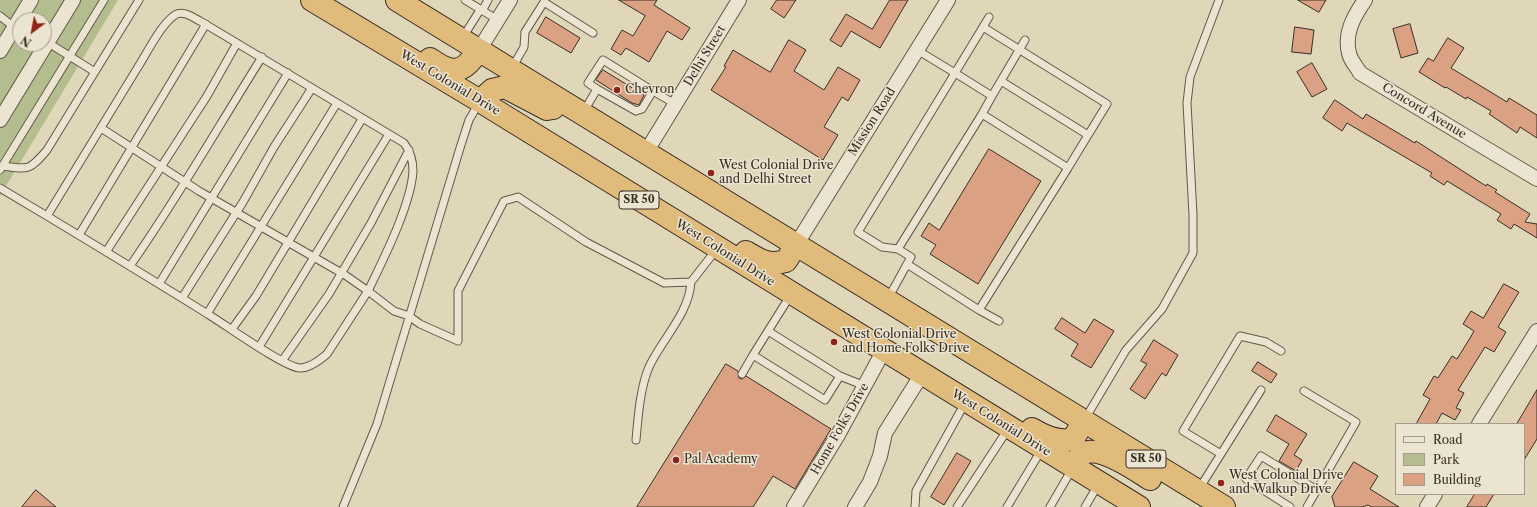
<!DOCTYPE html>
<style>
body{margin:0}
#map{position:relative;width:1537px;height:507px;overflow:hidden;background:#e0d6b8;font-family:"Libre Caslon Text",serif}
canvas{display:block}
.legend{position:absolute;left:1395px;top:423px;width:130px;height:72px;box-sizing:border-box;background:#ebe4d1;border:1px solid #a49b8c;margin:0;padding:5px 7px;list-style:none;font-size:12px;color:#392e24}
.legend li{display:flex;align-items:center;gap:8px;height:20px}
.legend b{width:20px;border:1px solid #a49b8c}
.north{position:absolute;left:12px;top:12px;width:40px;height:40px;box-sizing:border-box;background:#ebe4d1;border:1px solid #a49b8c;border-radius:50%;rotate:212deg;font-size:11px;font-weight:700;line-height:16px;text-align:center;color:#392e24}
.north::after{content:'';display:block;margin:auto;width:14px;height:18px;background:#8f2418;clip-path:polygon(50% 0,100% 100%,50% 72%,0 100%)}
</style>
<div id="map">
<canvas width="1537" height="507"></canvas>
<ul class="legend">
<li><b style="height:5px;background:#ebe4d1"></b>Road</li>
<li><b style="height:11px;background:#b3bd8e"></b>Park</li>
<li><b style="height:11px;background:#daa183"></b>Building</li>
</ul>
<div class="north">N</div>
</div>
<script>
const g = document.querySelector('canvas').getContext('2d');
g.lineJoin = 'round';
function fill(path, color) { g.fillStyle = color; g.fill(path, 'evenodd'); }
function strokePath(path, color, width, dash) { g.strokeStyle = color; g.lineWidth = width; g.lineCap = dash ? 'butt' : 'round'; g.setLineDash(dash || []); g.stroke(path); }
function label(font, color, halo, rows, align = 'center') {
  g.font = font + ' "Libre Caslon Text",serif'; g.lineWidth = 3; g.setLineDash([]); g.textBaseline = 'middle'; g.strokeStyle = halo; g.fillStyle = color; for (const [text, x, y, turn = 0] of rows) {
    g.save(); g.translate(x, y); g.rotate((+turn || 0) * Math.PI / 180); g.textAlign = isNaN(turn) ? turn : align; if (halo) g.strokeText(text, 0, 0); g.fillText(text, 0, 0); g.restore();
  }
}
fill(new Path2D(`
 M0,0H118L0,196ZM20,20H44V44H20Z`), '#b3bd8e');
const building = new Path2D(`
 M619,0H657L654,5L690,28L682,40L667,31L649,62L626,48L621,55L611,49L622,30L633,36L645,16Z
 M777,0H796L784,18L771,9Z
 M890,0H908L880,48L851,31L841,47L830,40L846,14L872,29Z
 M1298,0H1326L1319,12Z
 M546,17L580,38L571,53L537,33Z
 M1410,24L1418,53L1401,58L1393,29Z
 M1295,27L1314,30L1311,54L1292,52Z
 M1448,38L1464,48L1451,68L1507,102L1509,98L1537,115V138L1520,127L1517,133L1489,114L1491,111L1467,97L1466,99L1446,87L1445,88L1419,72L1428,58L1433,61Z
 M789,40L806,50L794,71L824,90L838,67L860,80L848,101L842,97L824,127L838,135L823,160L711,90L726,67L724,66L733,50L770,72Z
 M1312,63L1327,89L1312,97L1297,72Z
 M603,70L644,95L639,105L632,103L596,80Z
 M1335,100L1363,119L1366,114L1415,143L1416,141L1486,186L1487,184L1497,190L1495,192L1530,214L1525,222L1537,224V238L1514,224L1511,229L1497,220L1501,214L1447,181L1444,185L1430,176L1432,173L1347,123L1342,131L1323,118Z
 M989,149L1041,181L978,284L930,254L936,245L921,236L929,223L939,230Z
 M1504,284L1519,292L1498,327L1506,332L1494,352L1485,347L1458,390L1464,393L1456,408L1461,410L1455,420L1442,413L1436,424H1416L1430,399L1423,395L1434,376L1438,378L1452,356L1457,359L1470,338L1474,331L1463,324L1471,311L1483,318Z
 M1062,318L1085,333L1094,319L1114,331L1091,368L1071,356L1078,344L1055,329Z
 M1154,340L1178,355L1166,376L1162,373L1145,399L1130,389L1147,364L1141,361Z
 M1258,362L1277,374L1271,383L1252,371Z
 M726,364L738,371L739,378L742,379L746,376L831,429L795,489L773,476L753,507H637Z
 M1537,390V439L1524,460V424H1517Z
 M1276,415L1307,434L1294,455L1302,460L1296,471L1279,461L1289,444L1267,431Z
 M957,453L971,461L944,505L931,497Z
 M1354,462L1378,476L1370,489L1399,507H1371L1368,505L1362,507H1335L1332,497Z
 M36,490L56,507H22Z
 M1475,494H1494L1486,507H1467Z`);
fill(building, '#daa183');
strokePath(building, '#392e24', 1);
const lane = new Path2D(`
 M465,0L498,20
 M482,11L488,0
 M0,16L14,27
 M983,27L1107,104L1068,168
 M463,37L480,10
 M47,42L95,72
 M512,68L524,47L525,32L544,2L593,33
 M1001,81L1088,135
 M597,89L588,83L603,60L653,91
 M992,96L1025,40
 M584,111L597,89L636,111L642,109L653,91L675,104
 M982,114L992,96L955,73L989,17
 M101,128L199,191L345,275L368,291L327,354C320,360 310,368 300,368C285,368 223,323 206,313C153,280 100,248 47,216C77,166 108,117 138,67C147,53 161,24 175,15C183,10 192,17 200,21L404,143C410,151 413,160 413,171C411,205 383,260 368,291L394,311L409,316L420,324L458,341V291L504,201L518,197L586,242L664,283L691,282L716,250
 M3,166C29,170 30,170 47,150L139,0
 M0,170L104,0
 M0,188L47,216
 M79,235L206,24
 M898,249L882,247L858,232L955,73L917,50
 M106,252L207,96L237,43
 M130,266C177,199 218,127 262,57
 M159,284L288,73
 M790,296L768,331L840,376L865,386
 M182,298L243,202L274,147L312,88
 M888,298C896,285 903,271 911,257L898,249L982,114L1068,168L979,310L907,264
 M979,310L999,321
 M207,314L337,103
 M232,329L256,296L362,119
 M768,331L753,355L825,400L840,376
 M259,347L389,134
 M282,361L329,294L371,223L409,150
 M742,374L753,355
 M1304,391L1356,422L1307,507
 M1085,419L1126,350L1162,309L1193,253V215L1187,103L1190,77L1219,0
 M636,440C638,418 640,388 649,367C662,339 689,314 691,282
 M1221,454L1183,431L1240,336L1266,342L1281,351
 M1199,489L1261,390
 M343,507L377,424L460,148L469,120L479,103
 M915,507L916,491L965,403
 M957,507L1008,429
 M1007,507L1042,449
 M1050,507L1072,469
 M1085,507L1098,485
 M1290,507L1246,479L1261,456L1317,490`);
const street = new Path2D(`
 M1365,0C1354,16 1344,33 1349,53C1350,60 1357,67 1360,73L1537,179
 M479,50L510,0
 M0,51L31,0
 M0,120L73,0
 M646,152L739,0
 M796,245L948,0
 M1479,424L1537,331
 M794,507L839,433L884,350
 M855,507L870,482L880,456L885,433L922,374
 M1427,507L1435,494`);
const highway = new Path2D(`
 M312,0L480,101L1139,507
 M397,0L1224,507
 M430,59C454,76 463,73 479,50
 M480,101L492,90L505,87L547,109L553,108
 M746,252C761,261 769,266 786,261L796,245
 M1032,429C1045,437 1059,443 1073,439L1084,421
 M1073,467C1076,463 1079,457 1082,454C1099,444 1136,470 1150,479`);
strokePath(lane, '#635849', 9);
strokePath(street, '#635849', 16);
strokePath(highway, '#392e24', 24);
strokePath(lane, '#ebe4d1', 7);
strokePath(street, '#ebe4d1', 14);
strokePath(highway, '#e0bb7c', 22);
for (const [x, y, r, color] of [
 [617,90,4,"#8f2418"],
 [711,173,4,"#8f2418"],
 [834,342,4,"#8f2418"],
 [676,460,4,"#8f2418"],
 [1221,483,4,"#8f2418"]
]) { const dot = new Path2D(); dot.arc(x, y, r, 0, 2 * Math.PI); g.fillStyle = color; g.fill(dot); strokePath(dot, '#ebe4d1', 1.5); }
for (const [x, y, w] of [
 [639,200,40],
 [1146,459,40]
]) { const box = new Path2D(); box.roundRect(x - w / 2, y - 9, w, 18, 3); g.fillStyle = '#ebe4d1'; g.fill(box); strokePath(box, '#392e24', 1); }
label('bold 11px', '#392e24', null, [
 ["SR 50",639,200],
 ["SR 50",1146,459]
]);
label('12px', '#392e24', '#ebe4d1', [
 ["Delhi Street",705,56,-59],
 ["West Colonial Drive",450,83,31],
 ["Concord Avenue",1424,111,31],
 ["Mission Road",872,122,-58],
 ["West Colonial Drive",725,253,32],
 ["West Colonial Drive",1001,423,32],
 ["Home Folks Drive",840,429,-60]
]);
label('12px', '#392e24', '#ebe4d1', [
 ["Chevron",625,90],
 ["West Colonial Drive",719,166],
 ["and Delhi Street",719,180],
 ["West Colonial Drive",842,335],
 ["and Home Folks Drive",842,349],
 ["Pal Academy",684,460],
 ["West Colonial Drive",1229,476],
 ["and Walkup Drive",1229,490]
], 'left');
</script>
